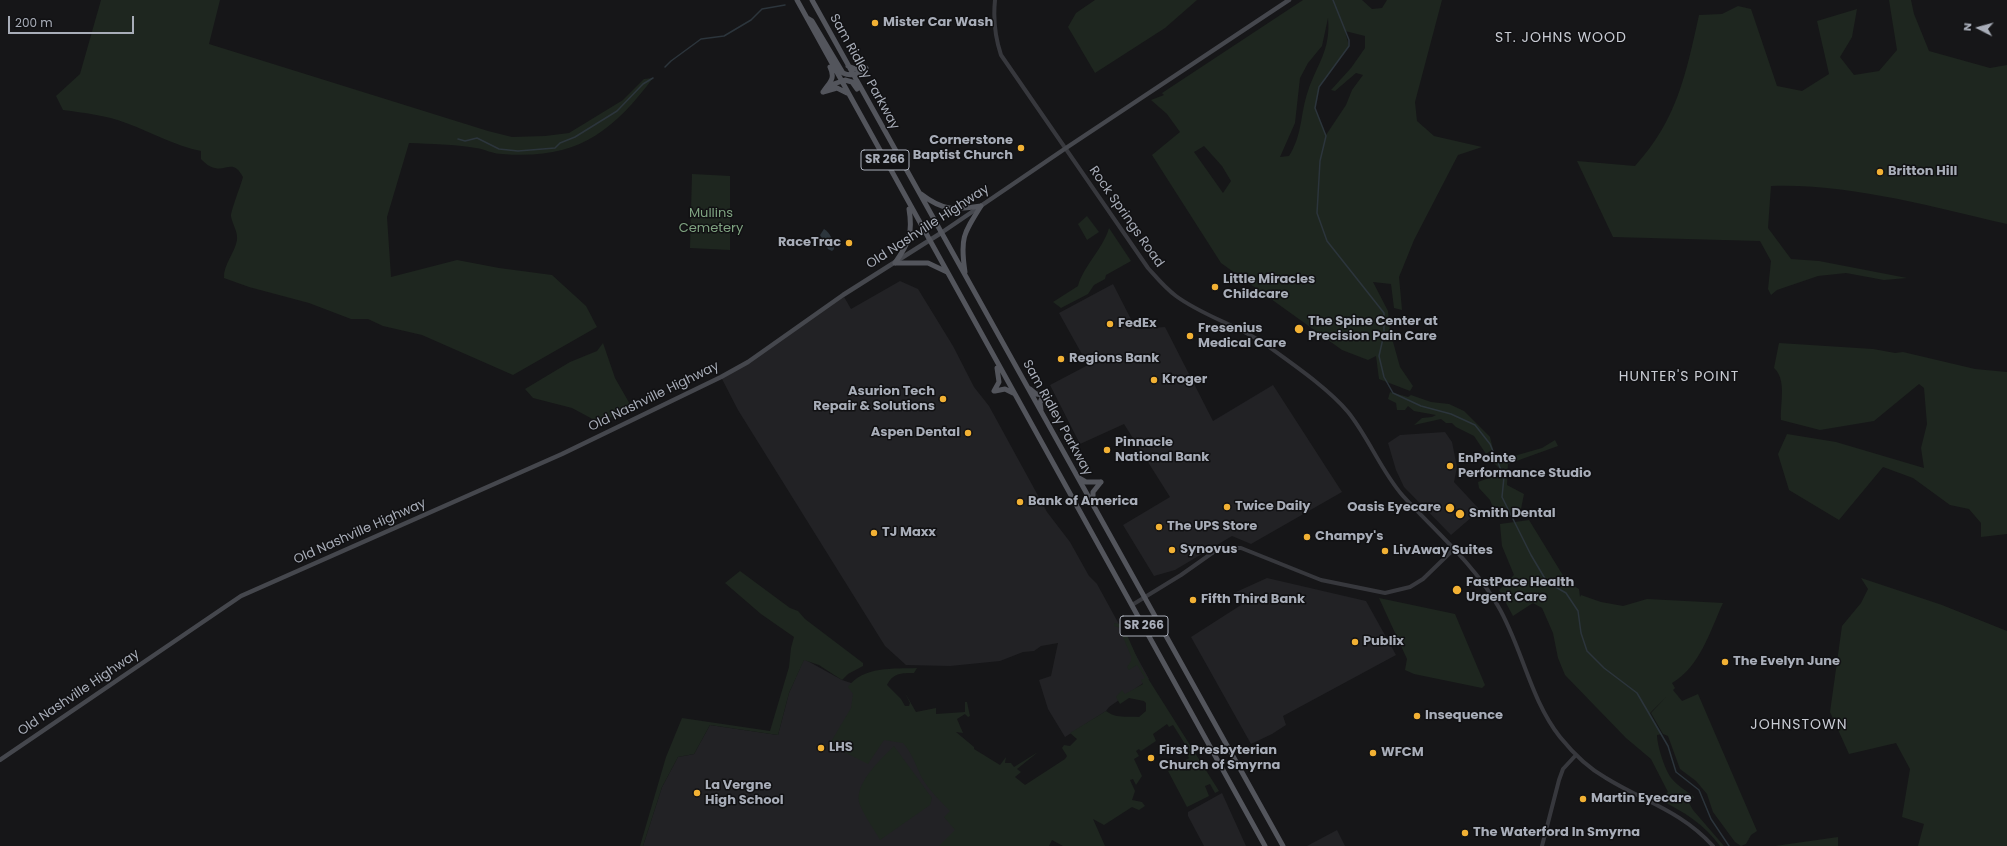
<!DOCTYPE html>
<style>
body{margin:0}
#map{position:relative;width:2007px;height:846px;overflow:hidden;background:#161618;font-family:Poppins,sans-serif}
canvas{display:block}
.north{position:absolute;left:1959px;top:8px;width:40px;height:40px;-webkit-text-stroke:3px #111113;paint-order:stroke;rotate:276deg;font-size:11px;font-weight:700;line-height:16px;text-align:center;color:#a8adb8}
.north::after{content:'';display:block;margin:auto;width:14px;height:18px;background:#a8adb8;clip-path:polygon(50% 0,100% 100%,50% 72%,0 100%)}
.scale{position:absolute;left:8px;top:16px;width:126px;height:18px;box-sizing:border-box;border:2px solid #a8adb8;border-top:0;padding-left:5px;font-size:12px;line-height:14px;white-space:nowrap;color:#a8adb8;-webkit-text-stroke:3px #111113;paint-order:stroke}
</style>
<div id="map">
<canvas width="2007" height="846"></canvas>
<div class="north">N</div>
<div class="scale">200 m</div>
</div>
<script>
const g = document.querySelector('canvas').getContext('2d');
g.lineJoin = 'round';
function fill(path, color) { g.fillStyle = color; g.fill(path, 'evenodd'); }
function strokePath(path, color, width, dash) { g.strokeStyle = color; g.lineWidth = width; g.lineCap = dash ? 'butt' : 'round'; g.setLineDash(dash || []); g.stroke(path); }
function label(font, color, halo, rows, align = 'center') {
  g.font = font + ' Poppins,sans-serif'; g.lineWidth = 3; g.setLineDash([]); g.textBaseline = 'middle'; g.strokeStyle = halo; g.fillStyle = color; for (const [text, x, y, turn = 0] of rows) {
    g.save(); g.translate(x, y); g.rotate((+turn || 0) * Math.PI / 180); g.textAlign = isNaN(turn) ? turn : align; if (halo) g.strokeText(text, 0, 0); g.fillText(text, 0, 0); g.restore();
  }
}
fill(new Path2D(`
 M900,281L918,289L953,346L974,387L989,406L1047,512L1070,542L1089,576L1097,584L1149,679L1109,707L1106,711L1065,737L1048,709L1039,680L1051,676L1058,643L1041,646L1034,651L1023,652L1000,661L950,666L906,665L885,646L738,410L721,377L748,362L843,295L851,309Z
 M1113,284L1136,329L1165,327L1213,421L1273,385L1342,492L1251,544L1232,536L1175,570L1154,576L1123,525L1170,497L1124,424L1080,444L1050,385L1088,365L1059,313Z
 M1445,432L1452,442L1457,467L1454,482L1480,510L1451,535L1404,487L1396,470L1388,443L1400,435Z
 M1267,578L1366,601L1396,655L1283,716L1286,725L1272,734L1251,744L1191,637L1241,605L1234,593Z
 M804,659L842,680L857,685L974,774L955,846H643L662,787L678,757L694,754L710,725L778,735L789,693Z
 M1222,793L1246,846H1204L1188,816V812Z
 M1337,830L1345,846H1307Z`), '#222225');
fill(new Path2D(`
 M101,0H220L209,44L488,131L512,137L545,136L569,133L623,100L644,79L653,78C611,134 575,160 502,154C493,154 484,149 476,148C454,144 431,144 409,143L387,217L391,277L457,260L499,268L552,275L586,306L597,327L513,375L422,335L383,326L368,319H351L309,303L249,287L224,278C223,265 235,253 237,240C238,231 232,224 231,216C231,210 241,185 243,177C233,159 227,171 215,168C209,167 205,163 201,159V151C175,146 151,132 126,123C106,115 84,113 63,110L56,96L80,74Z
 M1095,0H1197L1165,28L1095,73L1068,27L1076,13Z
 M1303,0H1362L1372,9L1382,8L1387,0H1442L1415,102L1417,121L1434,136L1482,147L1458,155L1414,240L1399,277L1402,310L1394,308L1391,284L1373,282L1388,311L1390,331L1400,367L1413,386L1410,391L1379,379L1376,356L1368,360L1342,350L1221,263L1152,155L1180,132L1167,114L1151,100L1164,95L1162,93ZM1328,18C1331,50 1317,64 1308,91C1300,114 1303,134 1289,156L1280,157L1295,123L1300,78L1308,63L1322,46ZM1345,31L1365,36V48L1351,68L1331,90L1335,91L1356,73L1363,75L1352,90L1346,105L1326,135L1315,108L1319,87L1349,46ZM1204,146L1222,166L1231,181L1223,193L1194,152Z
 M1889,0H1911L1914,14L1929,51L1990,68L2007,65V224C1932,207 1849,183 1771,186L1768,228L1791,259L1819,261L1907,278L1884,280L1846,273L1818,276L1777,290L1771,295L1768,289L1771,261L1760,241L1613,237L1577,161L1635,166C1677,120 1686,74 1699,15L1722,14L1738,6L1751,9L1777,86L1802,91L1829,74L1817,21L1857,9L1852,37L1840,57L1854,75L1879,71L1897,50Z
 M692,174L730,176V250L690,248Z
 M1087,216L1099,232L1087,240L1078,224Z
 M1109,228L1131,261L1106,275L1105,279L1094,285L1088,294L1061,308L1053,302L1078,286C1084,265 1103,249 1109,228Z
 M603,343L615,378L631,406L600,423L572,408L533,398L525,389L570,362L597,351Z
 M1779,343L1873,349L1895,353L1903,352L1975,369L2007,372V534L1981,537V523L1969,509L1950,505L1913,478L1883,467L1839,520L1789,490L1778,454L1787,434L1836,442L1924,468L1921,448L1927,424L1924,388L1919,384L1874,421L1820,430L1781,420C1780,403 1787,380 1774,368Z
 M1390,392L1408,397L1411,395L1431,402L1449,404L1464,411L1490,437L1493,449L1486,454L1474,436L1456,427L1452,423H1446L1441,419L1414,425L1422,418L1432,417L1436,415L1414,411L1408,406L1405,410H1397L1396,403L1388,399Z
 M1555,440L1558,446L1508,464L1507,485L1524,494L1521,509L1517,514L1506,512L1495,513L1490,500L1479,488L1478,482L1500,474L1499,468L1493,462L1542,448Z
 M1529,520L1567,582L1579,589L1580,597L1581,595L1601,602L1623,606L1647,599L1723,603C1710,631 1700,667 1672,683L1675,688L1673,690L1682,701L1698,694L1757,831L1751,835L1746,844L1741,846L1735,842L1713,812L1707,794L1696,781L1680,769L1668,736L1663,734L1651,713L1666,697L1650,713L1662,734L1657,735C1657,745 1665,771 1672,779C1678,786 1687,791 1694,797L1689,803L1693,810L1724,846H1720C1705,825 1683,811 1660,800L1668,792L1651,759L1626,738L1565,675L1558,658L1553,633L1542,608L1533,603L1513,616L1499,590L1514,575L1502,546L1500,524Z
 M740,571L790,608L798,611L805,619L863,663V666L848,674L842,680L819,665L804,660L789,693L778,735L710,725L694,754L678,757L662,787L643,846H640L666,757L682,718L770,731L789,667L791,648L794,637L761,614L725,583Z
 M1861,578L1942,605L2007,631V846H1918L1924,824L1902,817L1910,769L1896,743L1849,754L1830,712L1842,626L1861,603L1868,589Z
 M1379,598L1455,614L1485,685L1482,688L1414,674L1405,670L1407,659Z
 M1114,623L1120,624L1123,626L1142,669L1219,791L1215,793L1210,784L1205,786L1209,796L1187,807L1168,771L1189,758L1187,755L1190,752L1173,725L1169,727L1167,724L1153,734L1156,741L1141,751L1139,749L1136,751L1139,756L1134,759L1142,776L1136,785L1133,779L1130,780L1135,791L1132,800L1142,802L1145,806L1139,810L1132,807L1104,825L1093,819L1105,846H1063L1052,840L1049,846H939L955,830L944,817L950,811C940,801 929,790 922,778C916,766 912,753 903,743L884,740L868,764L832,746V740L851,708L853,694L848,687C863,666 894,669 917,668L914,673C901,673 893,673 887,685L901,699L905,706H909L910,703L905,693L916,712L936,708V714L965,712V702H967L970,716L968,717L965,714L957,719L963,733L956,732L974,747V749L1000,765L1006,757L1005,763H1011L1014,767L1038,752L1017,769L1021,772L1015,777L1025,785L1065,759L1067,756L1062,748L1064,745L1070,746L1077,739L1070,733L1106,711C1117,719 1126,716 1139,717L1146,711V703L1144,701L1129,698L1120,704L1116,697L1122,690L1125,694L1143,684L1141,680L1145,678L1137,665L1129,670L1127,667L1131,661V656L1120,630L1121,628L1114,626Z
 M894,746L932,798L930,805L880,840C874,829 865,817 860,805C852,785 882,758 894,746Z
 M1838,837V846H1775Z`), '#1e261f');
fill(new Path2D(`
 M824,229C830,232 834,242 834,249L832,251L828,249L820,235Z`), '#2c353c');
strokePath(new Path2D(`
 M1333,0L1349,40V46L1319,87L1315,108L1326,136L1320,161L1317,213L1327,241L1384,313V334L1379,356L1384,377L1393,393L1421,406L1451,414L1475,425L1490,444L1504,477L1502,497L1531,555L1547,582L1566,593L1578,611L1581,633L1587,651L1604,668L1637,693L1668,746L1676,772L1699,790L1711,819L1729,846
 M665,67L671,61L701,39L724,36L751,20L762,9L785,5
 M458,139L465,141L477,138L499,149L518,151L555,148L560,143L575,137L617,111L643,84L653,78`), '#2c353c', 1.5);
strokePath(new Path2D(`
 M995,0C993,20 995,37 1001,55L1148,268C1157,278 1165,288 1176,296C1203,316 1237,325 1265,344C1291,363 1328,388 1348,412C1369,438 1381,471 1403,496C1436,532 1473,563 1498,606C1522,647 1530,699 1560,737C1573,753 1588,768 1606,778C1645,802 1681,811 1713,846
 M1132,605L1181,575L1215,551L1226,548H1241L1321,580L1385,593L1410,587L1423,579L1454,549
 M1542,846L1559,780L1563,769L1576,755`), '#37383d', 4);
strokePath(new Path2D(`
 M0,760L241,596L562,454L721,377L748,362L843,295L941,233L1066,148L1289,0`), '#45474d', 4.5);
strokePath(new Path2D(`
 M797,0L1265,846
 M812,0L1283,846
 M807,18L812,21L843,73C851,77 860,74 866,68
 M848,66L858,70L865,68
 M828,86L845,80L852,82L857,89
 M823,92C829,82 836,80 830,67
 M823,92L837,88L847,93
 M921,194C943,211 954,210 981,206
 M895,263C909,243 913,233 909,209
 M895,263H928L947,272
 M965,272C960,239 963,234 981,206
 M1030,389L1036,394L1043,395L1040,403L1041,410
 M994,391L999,382L997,368
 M995,391L1005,389L1013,393
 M1079,478L1086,482H1101
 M1093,501V492L1101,482`), '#53555c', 5);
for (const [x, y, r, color] of [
 [875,23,4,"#f2b134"],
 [1021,148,4,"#f2b134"],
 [1880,172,4,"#f2b134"],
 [849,243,4,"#f2b134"],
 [1215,287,4,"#f2b134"],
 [1110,324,4,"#f2b134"],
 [1299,329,5,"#f2b134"],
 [1190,336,4,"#f2b134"],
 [1061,359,4,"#f2b134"],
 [1154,380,4,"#f2b134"],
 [943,399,4,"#f2b134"],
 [968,433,4,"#f2b134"],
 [1107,450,4,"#f2b134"],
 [1450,466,4,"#f2b134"],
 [1020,502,4,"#f2b134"],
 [1227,507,4,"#f2b134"],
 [1450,508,5,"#f2b134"],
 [1460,514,5,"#f2b134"],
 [1159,527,4,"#f2b134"],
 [874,533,4,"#f2b134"],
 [1307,537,4,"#f2b134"],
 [1172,550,4,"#f2b134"],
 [1385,551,4,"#f2b134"],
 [1457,590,5,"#f2b134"],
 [1193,600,4,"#f2b134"],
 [1355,642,4,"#f2b134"],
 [1725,662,4,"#f2b134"],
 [1417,716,4,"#f2b134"],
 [821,748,4,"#f2b134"],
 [1373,753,4,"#f2b134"],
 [1151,758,4,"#f2b134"],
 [697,793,4,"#f2b134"],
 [1583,799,4,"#f2b134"],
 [1465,833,4,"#f2b134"]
]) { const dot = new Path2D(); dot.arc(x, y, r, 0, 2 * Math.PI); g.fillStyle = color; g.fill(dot); strokePath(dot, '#111113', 1.5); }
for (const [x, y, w] of [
 [885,160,48],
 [1144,626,48]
]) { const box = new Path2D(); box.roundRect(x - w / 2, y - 10, w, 20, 3); g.fillStyle = '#111113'; g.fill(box); strokePath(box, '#a8adb8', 1); }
label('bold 12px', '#a8adb8', null, [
 ["SR 266",885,160],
 ["SR 266",1144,626]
]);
label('bold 13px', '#a8adb8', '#111113', [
 ["Mister Car Wash",883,23],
 ["Cornerstone",1013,141,"right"],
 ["Baptist Church",1013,156,"right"],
 ["Britton Hill",1888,172],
 ["RaceTrac",841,243,"right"],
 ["Little Miracles",1223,280],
 ["Childcare",1223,295],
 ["The Spine Center at",1308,322],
 ["Precision Pain Care",1308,337],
 ["FedEx",1118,324],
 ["Fresenius",1198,329],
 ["Medical Care",1198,344],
 ["Regions Bank",1069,359],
 ["Kroger",1162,380],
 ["Asurion Tech",935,392,"right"],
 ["Repair & Solutions",935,407,"right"],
 ["Aspen Dental",960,433,"right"],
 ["Pinnacle",1115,443],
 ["National Bank",1115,458],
 ["EnPointe",1458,459],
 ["Performance Studio",1458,474],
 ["Bank of America",1028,502],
 ["Twice Daily",1235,507],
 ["Oasis Eyecare",1441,508,"right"],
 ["Smith Dental",1469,514],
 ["The UPS Store",1167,527],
 ["TJ Maxx",882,533],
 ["Champy's",1315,537],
 ["Synovus",1180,550],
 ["LivAway Suites",1393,551],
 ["FastPace Health",1466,583],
 ["Urgent Care",1466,598],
 ["Fifth Third Bank",1201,600],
 ["Publix",1363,642],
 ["The Evelyn June",1733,662],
 ["Insequence",1425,716],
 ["LHS",829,748],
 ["First Presbyterian",1159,751],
 ["Church of Smyrna",1159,766],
 ["WFCM",1381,753],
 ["La Vergne",705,786],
 ["High School",705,801],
 ["Martin Eyecare",1591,799],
 ["The Waterford In Smyrna",1473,833]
], 'left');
label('13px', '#a8adb8', '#111113', [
 ["Sam Ridley Parkway",864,72,61],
 ["Rock Springs Road",1126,217,55],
 ["Old Nashville Highway",928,227,-33],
 ["Old Nashville Highway",654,397,-26],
 ["Sam Ridley Parkway",1057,418,61],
 ["Old Nashville Highway",360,532,-24],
 ["Old Nashville Highway",79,693,-34]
]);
label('13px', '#7fa381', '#111113', [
 ["Mullins",711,214],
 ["Cemetery",711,229]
]);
g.letterSpacing = '1px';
label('14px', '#c9ccd4', '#111113', [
 ["ST. JOHNS WOOD",1561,38],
 ["HUNTER'S POINT",1679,377],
 ["JOHNSTOWN",1799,725]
]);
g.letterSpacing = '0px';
</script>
